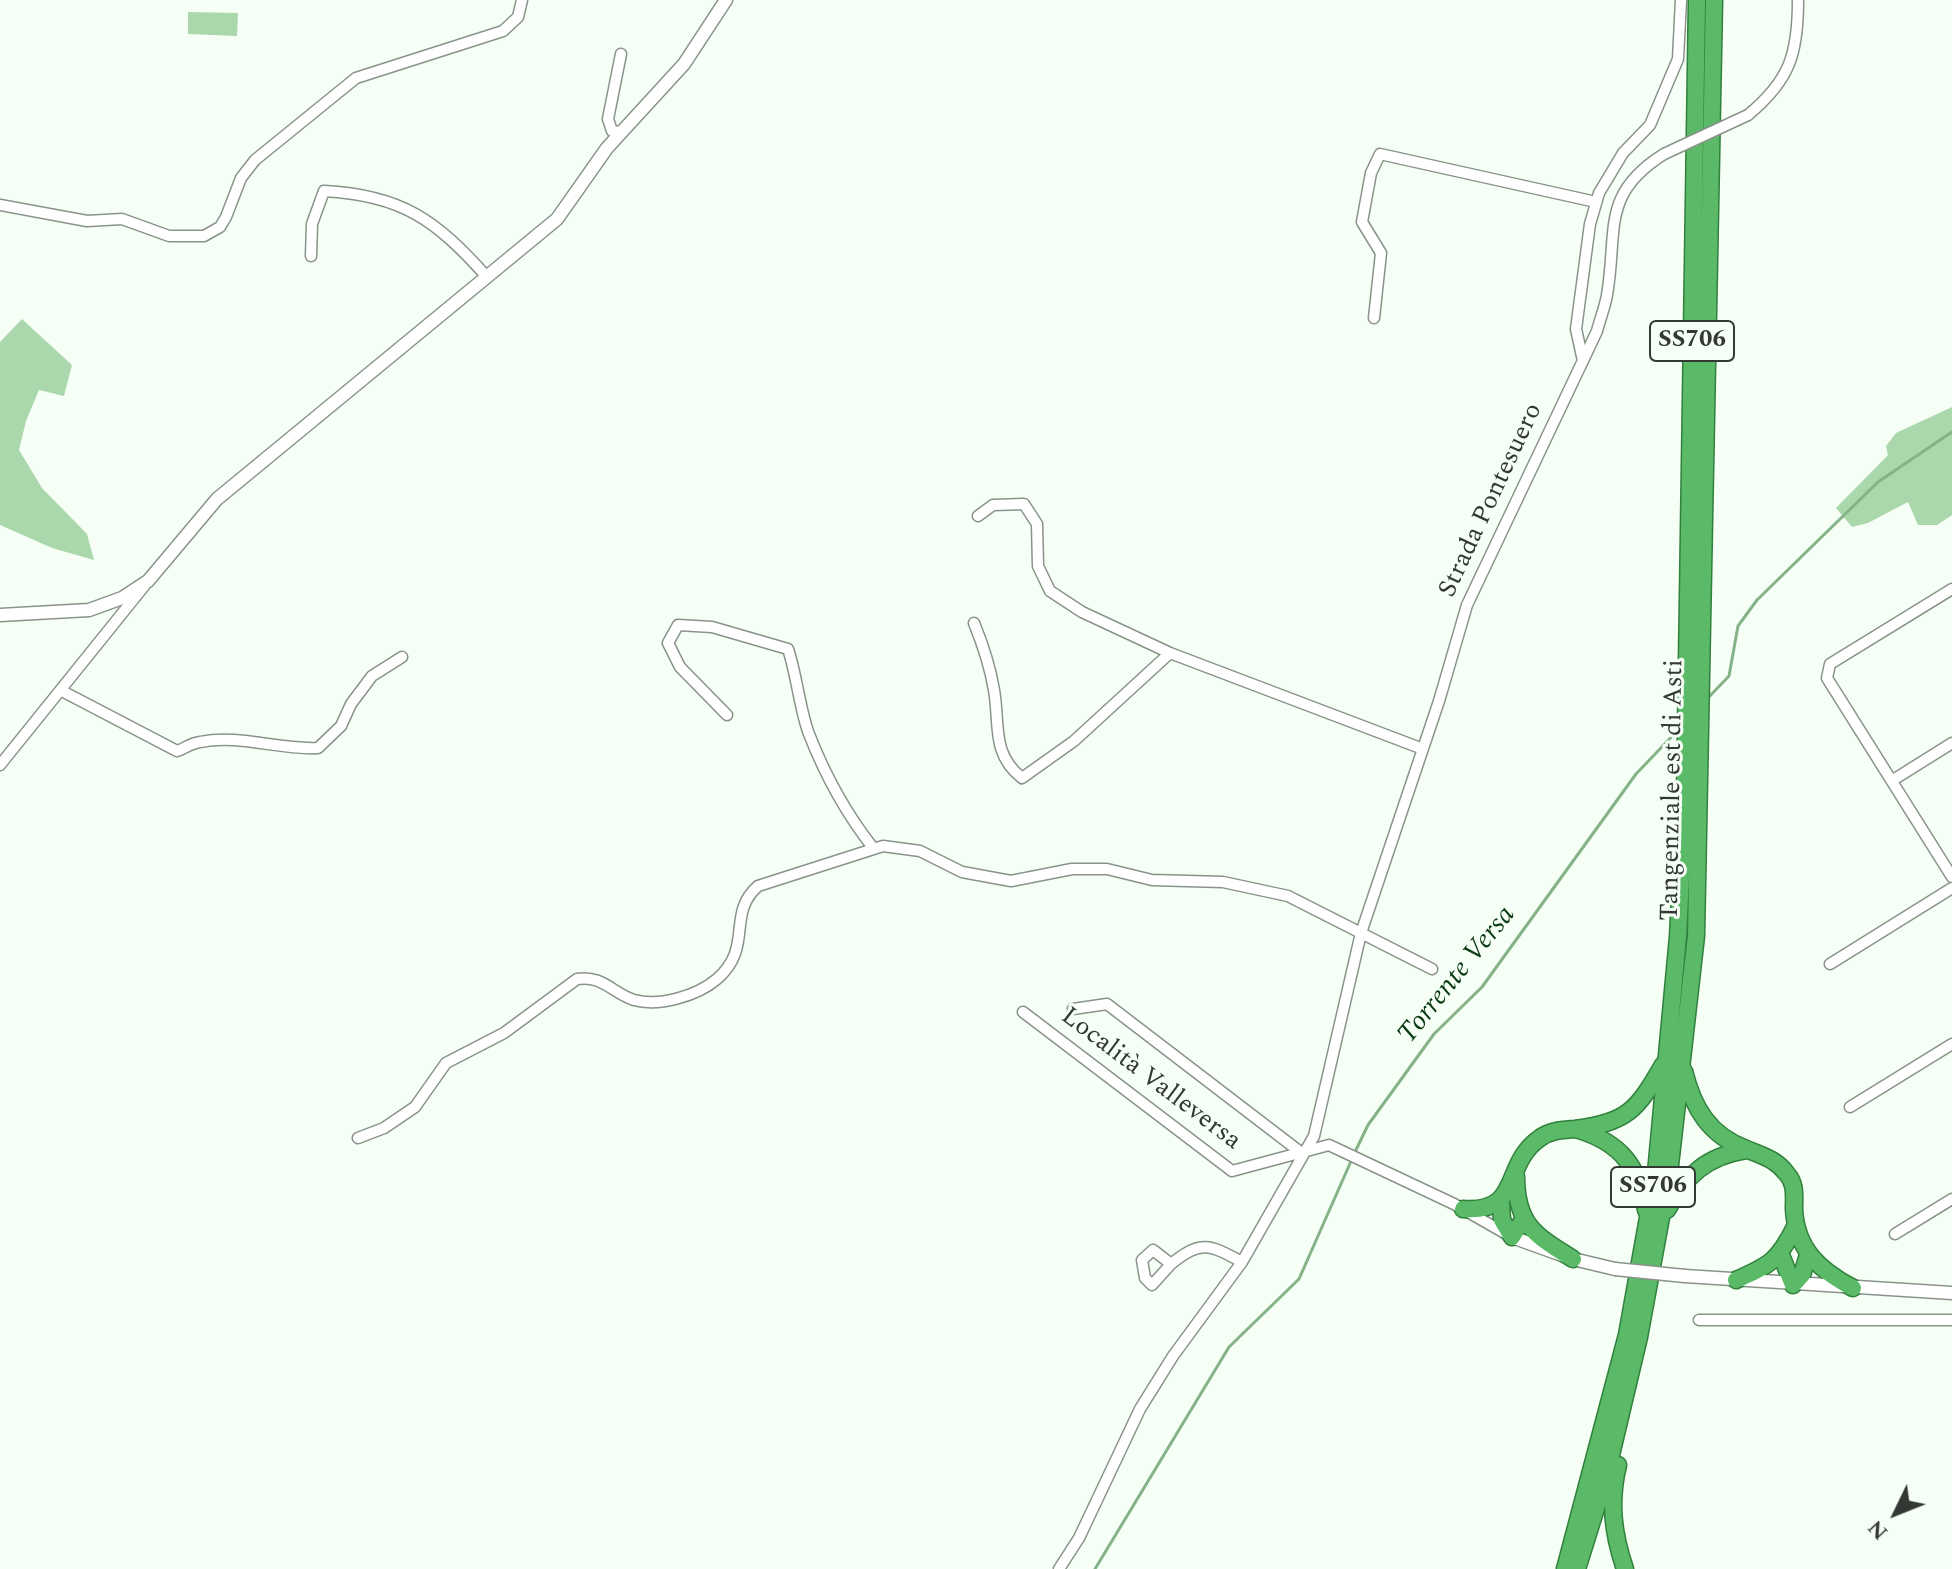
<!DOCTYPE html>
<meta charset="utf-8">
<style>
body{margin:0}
#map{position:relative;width:1952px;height:1569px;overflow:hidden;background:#f6fff6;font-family:Spectral,serif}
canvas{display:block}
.north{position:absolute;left:1856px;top:1473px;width:80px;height:80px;-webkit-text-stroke:6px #f6fff6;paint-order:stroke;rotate:227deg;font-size:22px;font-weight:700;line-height:32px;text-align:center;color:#343834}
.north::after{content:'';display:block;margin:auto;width:28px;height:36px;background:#343834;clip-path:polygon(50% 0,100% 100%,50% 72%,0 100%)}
</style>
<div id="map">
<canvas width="1952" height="1569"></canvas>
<div class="north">N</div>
</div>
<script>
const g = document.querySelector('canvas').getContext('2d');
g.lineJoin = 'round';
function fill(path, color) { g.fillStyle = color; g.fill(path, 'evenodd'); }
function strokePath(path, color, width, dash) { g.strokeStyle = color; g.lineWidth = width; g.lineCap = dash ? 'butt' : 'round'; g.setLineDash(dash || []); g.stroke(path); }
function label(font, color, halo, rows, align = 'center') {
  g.font = font + ' Spectral,serif'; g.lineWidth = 6; g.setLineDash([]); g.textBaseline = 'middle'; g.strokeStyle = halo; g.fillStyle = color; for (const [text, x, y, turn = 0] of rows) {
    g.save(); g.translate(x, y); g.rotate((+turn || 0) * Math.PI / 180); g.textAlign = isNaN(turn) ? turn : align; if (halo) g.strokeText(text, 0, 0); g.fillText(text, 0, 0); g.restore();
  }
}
fill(new Path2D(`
 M188,12L238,13L237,36L188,34Z
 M22,319L72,365L64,396L39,390L26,421L19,450L42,488L87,534L94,560L52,548L0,525V342Z
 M1952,407V515L1937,525H1918L1908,502L1868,523L1852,527L1836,508L1888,455L1886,446L1896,433Z`), '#abd7ac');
strokePath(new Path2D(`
 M1707,699L1729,676L1738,626L1757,600L1878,482L1952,432
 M1355,1152L1368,1125L1434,1034L1482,987L1636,774L1680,728
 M1095,1569L1229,1347L1299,1279L1352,1159`), '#86b288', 3);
const minor = new Path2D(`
 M621,54L608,119L612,131L622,132
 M1748,115C1790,80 1798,54 1798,0
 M0,205L87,221L122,219L169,236H204L220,227L226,217L241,178L255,160L356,78L503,31L518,17L522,0
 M311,256L312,224L324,191C402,195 436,220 487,277
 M1374,318L1381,253L1362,222L1371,173L1380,154L1596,202
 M1583,361L1576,329L1590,224L1599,193L1623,153L1650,125L1678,59L1681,0
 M978,516L993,505L1024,504L1037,524L1038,566L1050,591L1082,612L1170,653L1423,749
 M1952,589L1830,664L1827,678L1952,877
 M974,623C983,645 990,666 994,690C1000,724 991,754 1022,778L1074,741L1170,653
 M62,691L177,751C184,749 191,743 200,742C240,734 278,750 318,748L341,726L351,704L372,676L402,657
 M727,715L680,667L668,643L678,625L712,627L788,649C797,676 800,711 809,734C825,775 847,815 874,849
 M0,765L145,585
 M1893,780L1952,743
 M1830,964L1952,888
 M1073,1009L1107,1004L1299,1151
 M1023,1012L1232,1171L1329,1145L1454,1204L1510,1236
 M1850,1107L1952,1044
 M358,1138L384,1128L415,1107L446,1063L504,1033L577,979C603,975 612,993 634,1000C659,1007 697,996 717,979C754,947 726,914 758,886L883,846L920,851L962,872L1011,881L1072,869H1107L1152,880L1223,882L1288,896L1432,969
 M1895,1234L1952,1199
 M1171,1264L1152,1285L1145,1278L1142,1260L1153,1250L1171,1264C1201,1240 1209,1244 1242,1262
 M1699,1320H1952
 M1059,1569L1079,1538L1140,1409L1173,1356L1242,1262L1314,1136L1361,933L1439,701L1467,605L1597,331C1600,319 1605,307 1607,295C1618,231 1600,194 1664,154`);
const tertiary = new Path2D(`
 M0,615L89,610L122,598L148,581L217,499L557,219L607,148L684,64L726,0
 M1512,1237L1573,1259L1615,1269
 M1685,1276L1952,1293`);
const trunk = new Path2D(`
 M1684,1071C1693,1108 1709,1135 1746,1149C1763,1156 1776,1159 1787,1174C1796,1184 1794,1196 1794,1209C1796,1249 1819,1270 1853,1288
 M1579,1130C1621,1143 1639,1167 1646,1210
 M1516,1176C1516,1224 1534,1235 1573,1259
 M1501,1202L1502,1220L1512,1237L1523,1220
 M1463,1209C1523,1213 1501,1165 1540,1138C1551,1130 1563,1130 1575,1129C1628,1122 1637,1110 1663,1065
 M1667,1210C1686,1175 1707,1156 1746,1150
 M1781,1255L1793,1285L1802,1275L1808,1255
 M1736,1280C1770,1265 1778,1261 1795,1227
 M1618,1465C1609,1502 1613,1534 1625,1569
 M1565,1569L1627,1335L1656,1173L1678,937L1685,797L1697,0
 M1577,1569L1606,1476L1639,1337L1669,1174L1696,936L1714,0`);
strokePath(minor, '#899389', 13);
strokePath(tertiary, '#899389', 15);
strokePath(trunk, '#31813d', 19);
strokePath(minor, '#fff', 10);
strokePath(tertiary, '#fff', 12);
strokePath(trunk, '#5aba68', 16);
const minorBridge = new Path2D(`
 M1664,154L1748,115`);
const tertiaryBridge = new Path2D(`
 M1615,1269L1685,1276`);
strokePath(minorBridge, '#899389', 13, []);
strokePath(tertiaryBridge, '#899389', 15, []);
strokePath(minorBridge, '#fff', 10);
strokePath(tertiaryBridge, '#fff', 12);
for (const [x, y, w] of [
 [1692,341,84],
 [1653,1187,84]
]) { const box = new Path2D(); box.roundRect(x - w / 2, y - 20, w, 40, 6); g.fillStyle = '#f6fff6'; g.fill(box); strokePath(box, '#343834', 2); }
label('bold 24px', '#343834', null, [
 ["SS706",1692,341],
 ["SS706",1653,1187]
]);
label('26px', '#343834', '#f6fff6', [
 ["Strada Pontesuero",1492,501,-65],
 ["Tangenziale est di Asti",1674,790,-89],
 ["Località Valleversa",1150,1080,37]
]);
label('italic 28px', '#0a3a11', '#f6fff6', [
 ["Torrente Versa",1458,976,-51]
]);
</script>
